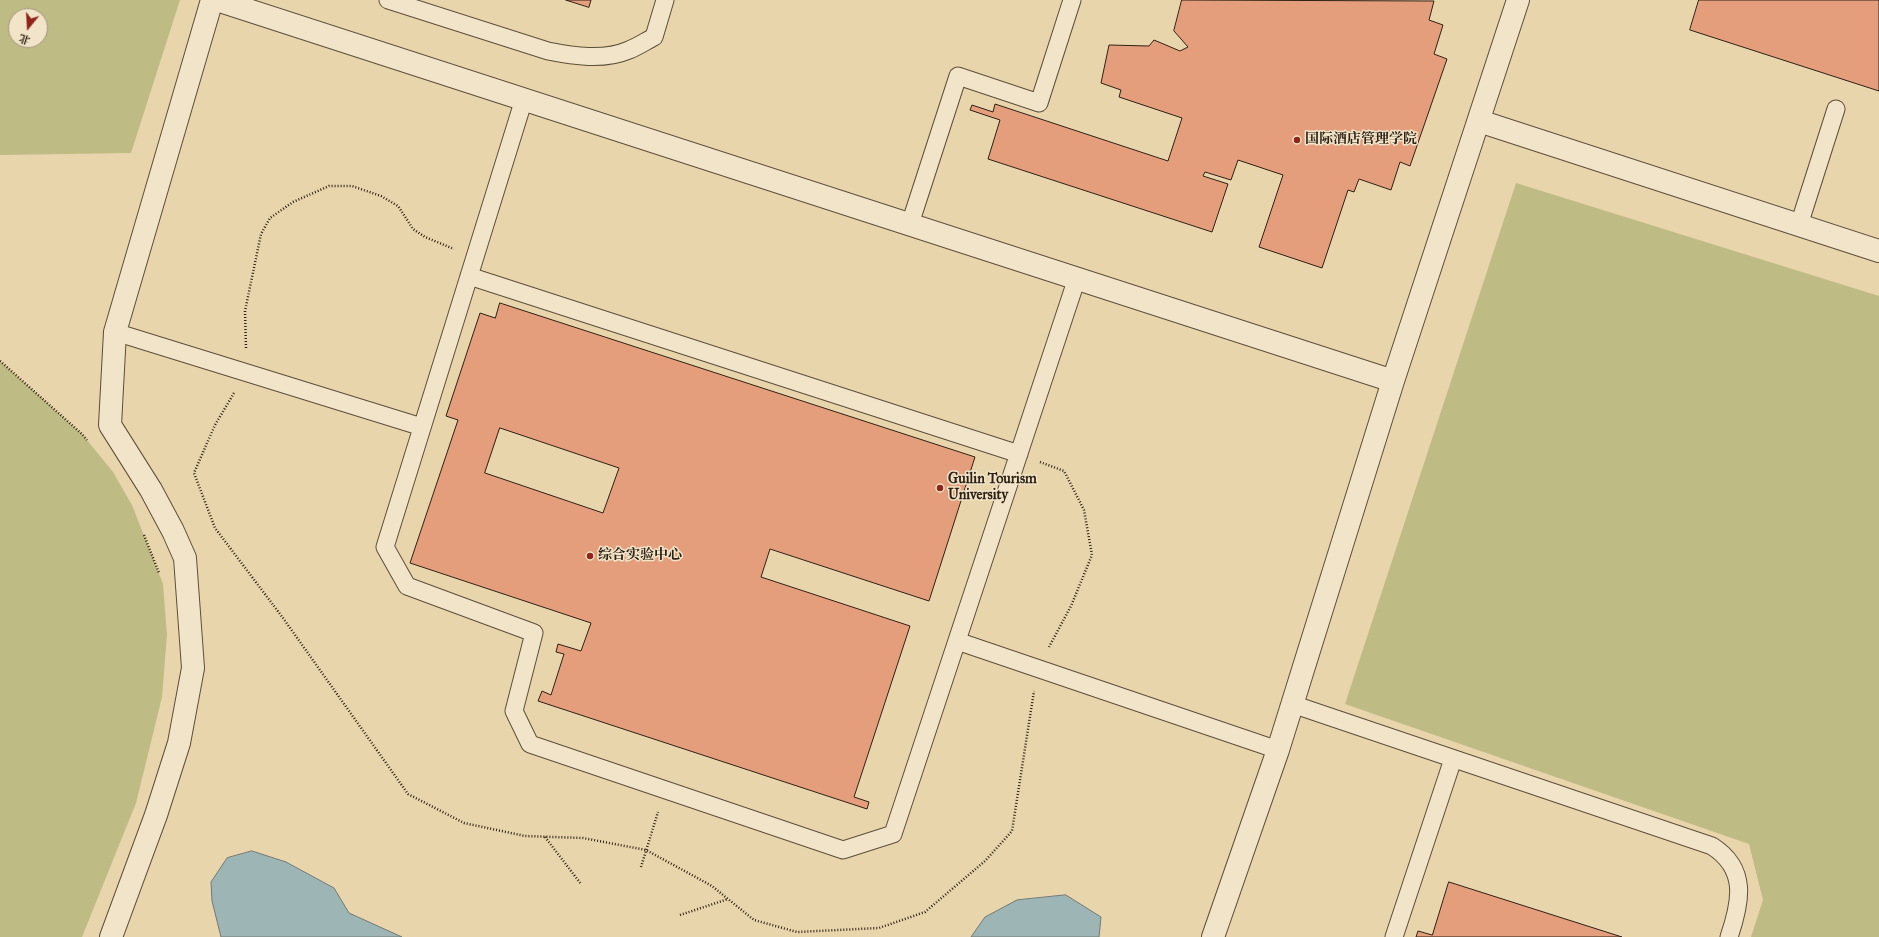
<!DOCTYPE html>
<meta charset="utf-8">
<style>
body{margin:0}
#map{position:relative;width:1879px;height:937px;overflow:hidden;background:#e9d5ac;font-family:"IM FELL Great Primer","Noto Serif SC",serif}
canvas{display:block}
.north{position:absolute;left:8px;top:8px;width:40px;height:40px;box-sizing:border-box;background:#f1e4c9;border:1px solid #a39681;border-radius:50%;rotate:198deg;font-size:11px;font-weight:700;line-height:16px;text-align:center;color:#2e2114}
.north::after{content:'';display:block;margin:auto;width:14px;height:18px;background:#8f2418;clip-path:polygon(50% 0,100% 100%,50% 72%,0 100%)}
</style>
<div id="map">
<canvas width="1879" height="937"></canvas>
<div class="north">北</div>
</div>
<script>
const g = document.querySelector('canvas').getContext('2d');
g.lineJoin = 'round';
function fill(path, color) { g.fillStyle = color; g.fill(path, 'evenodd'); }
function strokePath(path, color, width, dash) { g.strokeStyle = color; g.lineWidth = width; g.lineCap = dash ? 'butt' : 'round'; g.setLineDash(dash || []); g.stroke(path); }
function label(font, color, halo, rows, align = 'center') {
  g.font = font + ' "IM FELL Great Primer","Noto Serif SC",serif'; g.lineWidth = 3; g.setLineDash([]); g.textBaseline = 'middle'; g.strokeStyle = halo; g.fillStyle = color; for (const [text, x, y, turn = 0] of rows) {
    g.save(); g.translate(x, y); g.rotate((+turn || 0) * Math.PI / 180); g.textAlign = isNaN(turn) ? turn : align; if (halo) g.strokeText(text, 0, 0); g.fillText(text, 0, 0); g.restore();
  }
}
fill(new Path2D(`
 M0,0H180L131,153L0,155ZM16,16H40V40H16Z
 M1516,183L1879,296V937H1751L1763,900L1749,844L1345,704Z
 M0,361L82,434L113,472L132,505L163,584L167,635L162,697L136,803L82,937H0Z`), '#bebb84');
const water = new Path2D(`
 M252,851L286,862L334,888L349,913L402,937H221L212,901L211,882L227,858Z
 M1066,895L1101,917L1099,937H971L985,917L1017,900Z`);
fill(water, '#9eb5b6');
strokePath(water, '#717a75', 1);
const building = new Path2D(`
 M566,0H591L589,7Z
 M1182,0L1434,1L1429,20L1443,25L1434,54L1447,59L1410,166L1400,162L1391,190L1359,179L1354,192L1348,190L1322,268L1259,247L1283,175L1238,160L1231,180L1205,172L1203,176L1228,184L1212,232L988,159L1000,120L970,110L972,105L993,112L995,104L1168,161L1182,118L1119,97L1121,90L1101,83L1109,45L1149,46L1154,40L1180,51L1188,47L1174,31Z
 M1699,0H1879V91L1690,30Z
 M500,303L975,457L929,601L770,549L761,577L910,626L854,797L869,802L867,809L538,701L542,691L551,695L564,654L556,652L558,644L581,651L591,623L410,563L458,420L446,416L480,313L495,318ZM500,428L619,468L603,513L485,473Z
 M1449,882L1622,937H1416L1418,931L1432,935Z`);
fill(building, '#e49e7c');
strokePath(building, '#2e2114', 1);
const service = new Path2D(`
 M388,0L548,51C573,56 604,61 629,50C637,47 646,41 654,37L665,0
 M524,99L385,547L407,586L534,633L514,711L530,744L843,850L893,834L1077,278
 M910,224L958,76L1039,103L1072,0
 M1799,225L1836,109
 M469,276L1019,454
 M115,332L422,427
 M957,641L1278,750
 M1292,704L1712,846C1748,869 1741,902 1729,937
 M1394,937L1453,759`);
const minor = new Path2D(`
 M217,0L1393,381
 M1479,121L1879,251
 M111,937L156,815L179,743L193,668L185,558L173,531L151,490L110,425L115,332L212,0
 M1213,937L1278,750L1393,381L1518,0`);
strokePath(service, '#5d4e3a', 19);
strokePath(minor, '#5d4e3a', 24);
strokePath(new Path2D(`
 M246,348L245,311L261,234L270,218L293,202L329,186H352L381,196L398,206L413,229L425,237L454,249
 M0,361L82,434L87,440
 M234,393L215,425L194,473L215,528L283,618L408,794L464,823L525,836L583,838L646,850L712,886L754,920L797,932L879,928L925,912L985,861L1012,831L1034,691
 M1040,462L1064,471L1084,510L1092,555L1071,606L1049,647
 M144,535L159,573
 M545,837L581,884
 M641,867L658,812
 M680,915L728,899`), '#2e2114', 2.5, [1, 2]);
strokePath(service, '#f1e4c9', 17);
strokePath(minor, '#f1e4c9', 22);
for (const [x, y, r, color] of [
 [1297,140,4,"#8f2418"],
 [940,488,4,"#8f2418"],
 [590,556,4,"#8f2418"]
]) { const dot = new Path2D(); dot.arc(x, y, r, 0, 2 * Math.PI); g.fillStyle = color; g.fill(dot); strokePath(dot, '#f1e4c9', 1.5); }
label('bold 14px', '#2e2114', '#f1e4c9', [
 ["国际酒店管理学院",1305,140],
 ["Guilin Tourism",948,480],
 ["University",948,496],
 ["综合实验中心",598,556]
], 'left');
</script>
